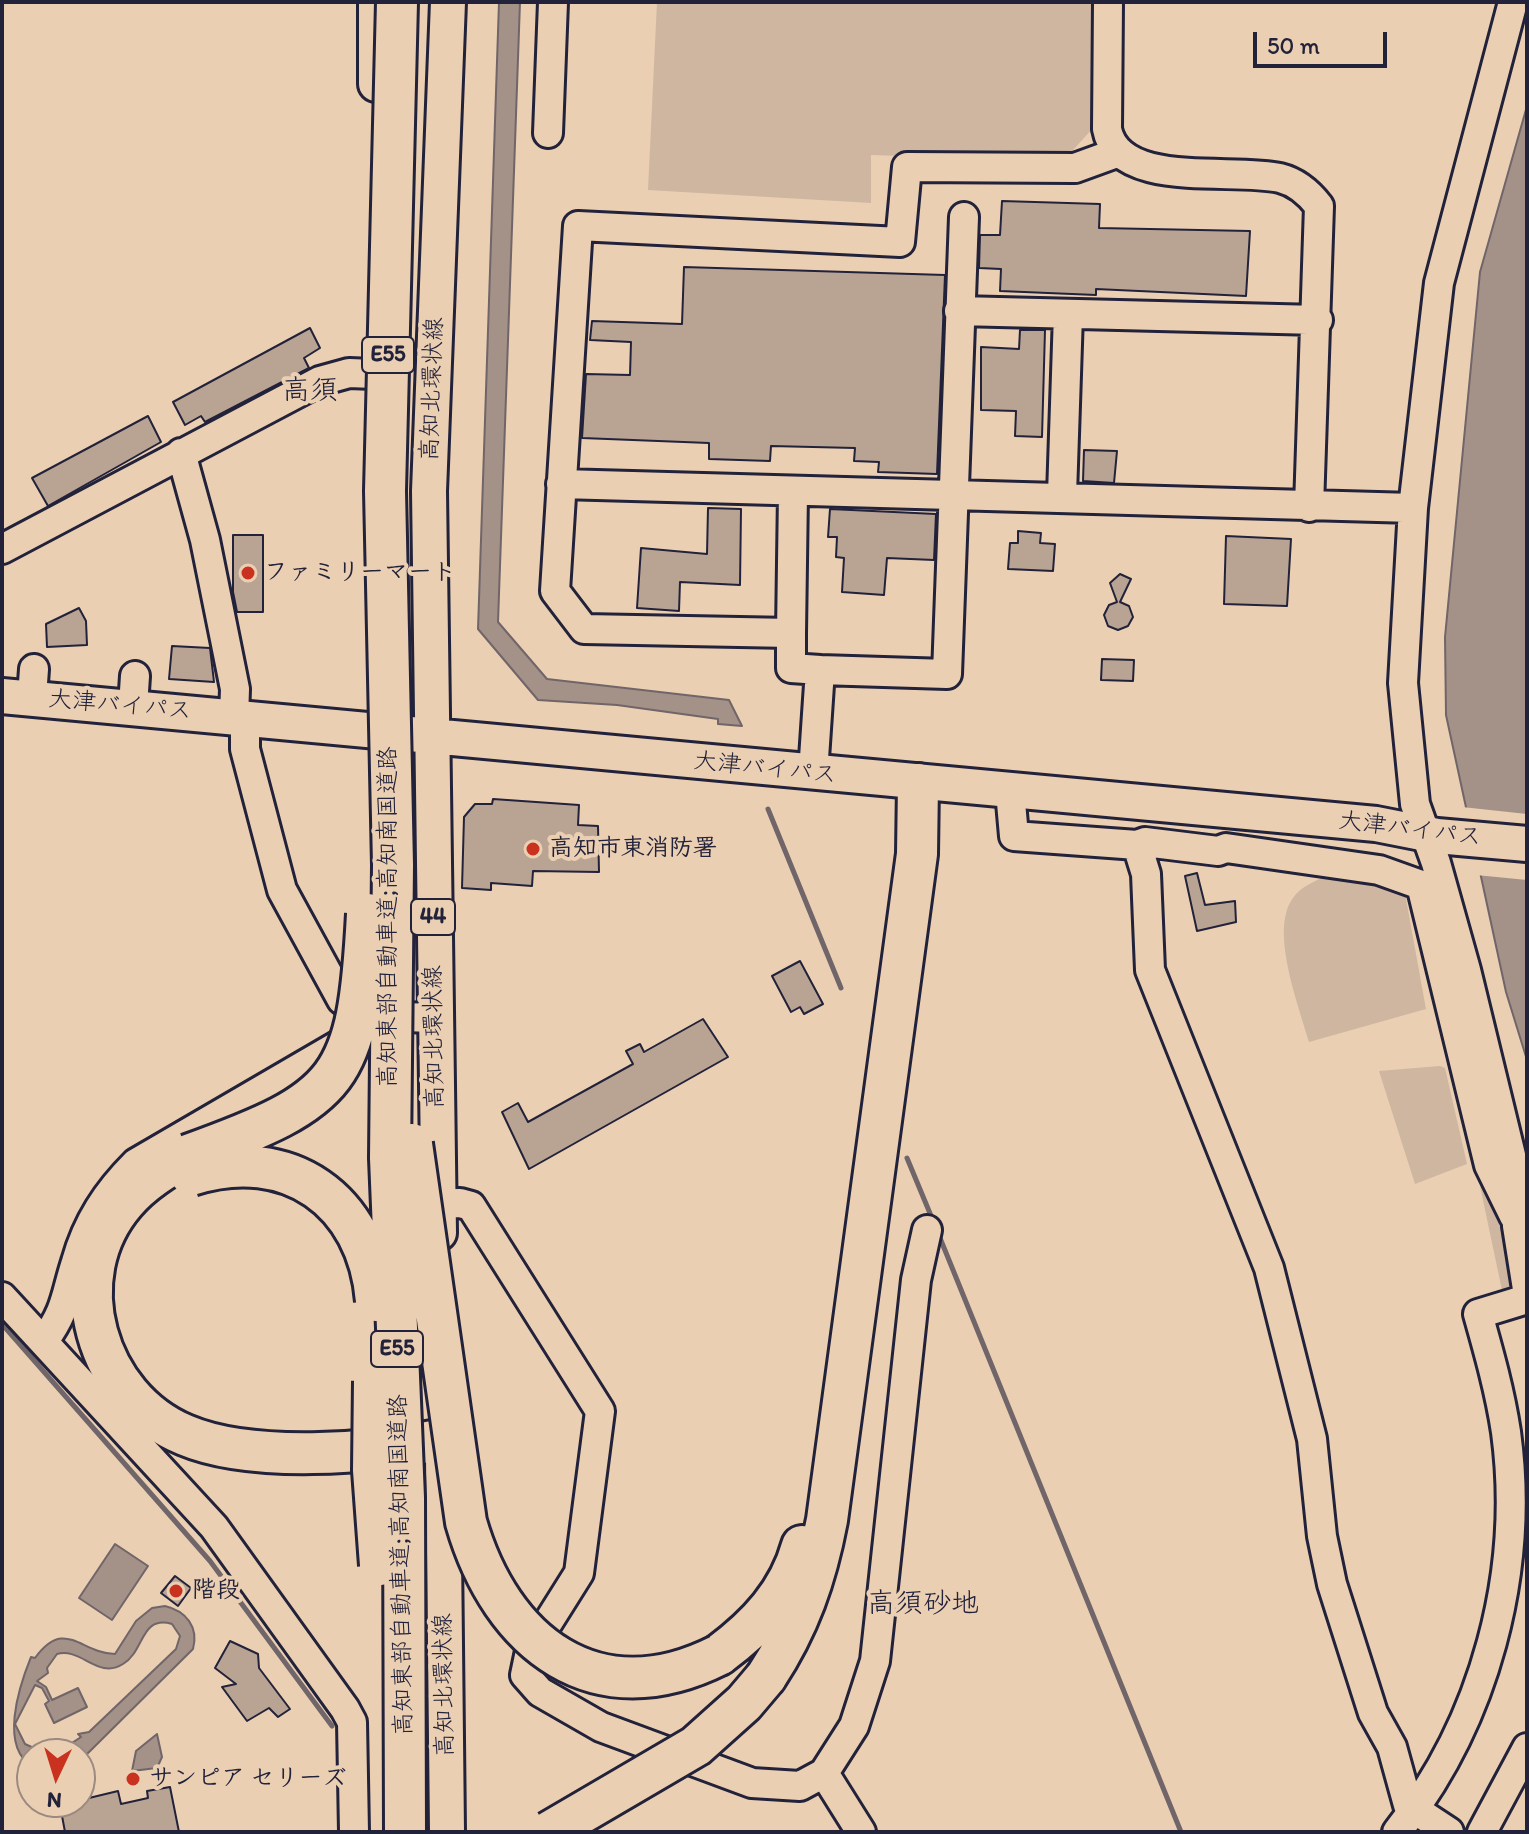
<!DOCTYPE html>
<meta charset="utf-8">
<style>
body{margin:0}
#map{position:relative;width:1529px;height:1834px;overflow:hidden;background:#ebcfb2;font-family:Itim,sans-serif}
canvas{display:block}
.frame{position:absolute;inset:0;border:4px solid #22223b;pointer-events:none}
.north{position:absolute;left:16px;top:1738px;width:80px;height:80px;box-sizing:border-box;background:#ebcfb2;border:2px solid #9b8a82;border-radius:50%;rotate:184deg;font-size:22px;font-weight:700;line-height:32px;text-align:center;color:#22223b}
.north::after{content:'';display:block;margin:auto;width:28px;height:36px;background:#c8321e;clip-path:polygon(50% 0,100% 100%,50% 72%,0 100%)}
.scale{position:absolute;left:1253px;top:32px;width:134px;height:36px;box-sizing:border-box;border:4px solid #22223b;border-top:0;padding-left:10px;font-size:24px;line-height:28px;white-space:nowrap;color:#22223b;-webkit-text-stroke:6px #ebcfb2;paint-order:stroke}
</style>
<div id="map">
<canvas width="1529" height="1834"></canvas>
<div class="frame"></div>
<div class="north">N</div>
<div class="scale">50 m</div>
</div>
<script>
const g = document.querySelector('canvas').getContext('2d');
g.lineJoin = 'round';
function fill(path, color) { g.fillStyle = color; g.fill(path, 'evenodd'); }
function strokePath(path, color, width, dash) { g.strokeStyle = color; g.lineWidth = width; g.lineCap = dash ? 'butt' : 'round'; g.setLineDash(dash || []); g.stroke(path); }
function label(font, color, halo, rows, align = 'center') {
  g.font = font + ' Itim,"Klee One",sans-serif'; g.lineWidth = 8; g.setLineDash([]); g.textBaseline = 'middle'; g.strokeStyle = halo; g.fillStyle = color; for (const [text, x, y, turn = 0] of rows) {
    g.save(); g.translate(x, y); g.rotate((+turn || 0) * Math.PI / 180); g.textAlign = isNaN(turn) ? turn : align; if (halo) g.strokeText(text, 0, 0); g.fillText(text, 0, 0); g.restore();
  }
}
fill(new Path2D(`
 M657,2H1095L1094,127L1063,161L871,155V203L648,190Z
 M1330,875L1404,888L1426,1009L1309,1042C1299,1006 1269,930 1293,898C1301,886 1317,880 1330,875Z
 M1440,1066L1445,1068L1467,1164L1415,1184L1379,1071Z
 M1480,1186C1512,1202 1510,1260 1510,1290L1503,1295Z`), '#ceb6a1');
const water = new Path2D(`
 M499,2H520L498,622L547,679L729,700L742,726L718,724V719L617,705L538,700L478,629Z
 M1527,106V1060L1506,992L1446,715L1445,637L1480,272Z
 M115,1544L148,1566L112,1620L79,1598Z
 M165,1606C186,1611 199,1627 193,1649L80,1761V1754H55L81,1737L78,1734L89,1732L176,1649L180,1636L172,1624C140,1615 145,1651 123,1664C98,1680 81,1647 57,1654L47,1668L48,1673L37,1681L46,1687L52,1700L78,1688L87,1707L54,1723L45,1704L49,1701L42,1688L35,1685L15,1724L25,1744L47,1754H32V1766C0,1747 18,1689 31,1657L35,1658C65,1617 80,1653 115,1654L136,1621L152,1608Z
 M157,1734L162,1757L157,1768L132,1771L136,1751Z`);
fill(water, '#a49187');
strokePath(water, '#706569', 2);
fill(new Path2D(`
 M1462,807L1527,814V880L1476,875Z`), '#ebcfb2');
strokePath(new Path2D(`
 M768,809L841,988
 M907,1158L934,1223
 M938,1233L1181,1832
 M2,1324L210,1561L332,1726`), '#706569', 5);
const building = new Path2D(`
 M1002,201L1100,204L1099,228L1250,231L1246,296L1096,289V295L1000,291L1001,269L979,268L980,235H1000Z
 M684,267L945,275L937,474L878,472L879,462L854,461L855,448L771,446L770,461L709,459V443L582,438L586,374L630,375L631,342L590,340L592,321L682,324Z
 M310,328L320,348L304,358L309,368L205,422L201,416L185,425L173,402Z
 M1020,330H1045L1042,437L1015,436L1016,411L981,410V347L1019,349Z
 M148,416L161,442L48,506L32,478Z
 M1084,450L1117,451L1114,483L1083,481Z
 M708,508L741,509L740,585L680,582L679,611L637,608L641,548L707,554Z
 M830,509L936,514L934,560L887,558L884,595L842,592L844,558L836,557L837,537H828Z
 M1018,531L1041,533L1040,543L1055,544L1053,571L1008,569L1010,543H1018Z
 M233,535H263V612H237L233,592Z
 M1226,536L1291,539L1287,606L1224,604Z
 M1120,574L1131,579L1120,602L1129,606L1133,617L1128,626L1118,630L1108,626L1104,615L1109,605L1117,602L1110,583Z
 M79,608L86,621L87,645L47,647L46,624Z
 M172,646L210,648L214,682L169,679Z
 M1102,659L1134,660L1133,681L1101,680Z
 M493,799L579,805L578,825L598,826L599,872L533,871L532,886L491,883V890L462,888L464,817L475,804H492Z
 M1197,873L1205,905L1235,901L1236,922L1197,931L1185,876Z
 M800,961L823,1004L804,1014L800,1007L791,1012L772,976Z
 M703,1019L728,1057L529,1169L502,1112L518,1103L528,1122L633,1064L626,1051L640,1044L644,1052Z
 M175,1576L191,1588L178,1606L161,1593Z
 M230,1641L258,1654L259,1668L290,1709L278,1717L269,1708L247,1721L222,1687L236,1684L215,1668Z
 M170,1787L179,1832H65L60,1805L118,1791L121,1804L148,1798L147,1791Z`);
fill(building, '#b9a494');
strokePath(building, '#22223b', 2);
const minor = new Path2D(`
 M1108,2L1107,129C1118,190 1234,167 1280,178C1296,182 1309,193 1319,206L1309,507
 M1513,2L1439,283L1413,508L1403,683L1415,804L1436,863L1466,970L1527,1221
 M548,133L553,2
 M959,311L1318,320
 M181,453L205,540L235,689L234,717
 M561,484L1413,508
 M793,492L791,633L584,629L555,591L578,226L900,242L907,167L1075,168L1119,152
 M1062,495L1068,314
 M2,549L320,381L349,373L374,374
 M791,633V668L820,670L813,773
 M820,670L947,674L964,217
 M32,697L34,669
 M133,706L135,676
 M245,718V749L282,890L342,1000L367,1018
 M1010,791L1014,836L1137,845L1146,874L1150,970L1269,1268L1312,1439L1322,1536L1332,1584L1373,1713L1392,1747L1408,1805L1449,1832
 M1137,845L1145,842L1218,851L1226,848L1379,870L1421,885L1489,1165L1514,1216
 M419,1204L460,1203L471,1206L600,1411L579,1573L530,1651L525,1675L540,1692L601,1727L752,1783L800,1786L824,1773L854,1726L875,1661L916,1280L927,1230
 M1527,1224L1517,1226L1527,1289
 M2,1297L214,1527L345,1709L352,1722L354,1832
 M44,1341C67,1309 65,1296 76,1262C87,1222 107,1192 136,1163L354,1036L403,1017L434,1018
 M824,1773L861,1832
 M1397,1832C1485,1722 1525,1572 1506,1432C1500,1392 1489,1353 1478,1314L1527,1299
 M1482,1832L1527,1748`);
const major = new Path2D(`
 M376,2V84
 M2,696L1376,824L1437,836L1527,844
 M439,1233L429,491L448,2
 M443,1458L447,1832`);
const highway = new Path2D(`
 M188,1155C165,1168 142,1182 125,1202C60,1277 96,1398 185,1435C251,1463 373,1454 443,1439
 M719,1655C758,1626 789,1593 802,1546
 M766,1677C799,1627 816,1578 827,1520L917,854L918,784`);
strokePath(minor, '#22223b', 34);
strokePath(major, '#22223b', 40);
strokePath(highway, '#22223b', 46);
strokePath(minor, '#ebcfb2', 28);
strokePath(major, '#ebcfb2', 34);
strokePath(highway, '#ebcfb2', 40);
const highwayBridge = new Path2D(`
 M397,2L385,491L393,865L390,1158L404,1498L405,1832
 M412,1144L466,1522C501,1644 596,1717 719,1655
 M188,1155C343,1099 358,1081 367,914
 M191,1175C288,1144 368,1200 376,1301
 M374,1381L373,1470L380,1565
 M549,1832L696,1746L744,1703L766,1677`);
strokePath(highwayBridge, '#22223b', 46, []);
strokePath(highwayBridge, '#ebcfb2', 40);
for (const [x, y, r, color] of [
 [248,573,8,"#c8321e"],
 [533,849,8,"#c8321e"],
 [176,1591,8,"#c8321e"],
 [133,1779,8,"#c8321e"]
]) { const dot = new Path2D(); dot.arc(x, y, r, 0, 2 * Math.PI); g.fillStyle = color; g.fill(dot); strokePath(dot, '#ebcfb2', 3); }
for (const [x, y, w] of [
 [388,355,52],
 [433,917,44],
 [397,1349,52]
]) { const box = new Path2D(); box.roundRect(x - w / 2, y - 18, w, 36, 6); g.fillStyle = '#ebcfb2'; g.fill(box); strokePath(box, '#22223b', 2); }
label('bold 22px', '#22223b', null, [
 ["E55",388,355],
 ["44",433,917],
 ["E55",397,1349]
]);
label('24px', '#22223b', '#ebcfb2', [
 ["高知北環状線",433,389,-88],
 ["大津バイパス",120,706,5],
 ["大津バイパス",765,769,6],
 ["大津バイパス",1410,830,7],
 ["高知東部自動車道;高知南国道路",389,917,-90],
 ["高知北環状線",435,1037,-91],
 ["高知東部自動車道;高知南国道路",402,1565,-91],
 ["高知北環状線",445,1685,-91]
]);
label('bold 24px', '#22223b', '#ebcfb2', [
 ["ファミリーマート",264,573],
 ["高知市東消防署",549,849],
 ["階段",192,1591],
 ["サンピア セリーズ",149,1779]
], 'left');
label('28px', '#22223b', '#ebcfb2', [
 ["高須",310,392],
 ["高須砂地",923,1605]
]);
</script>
